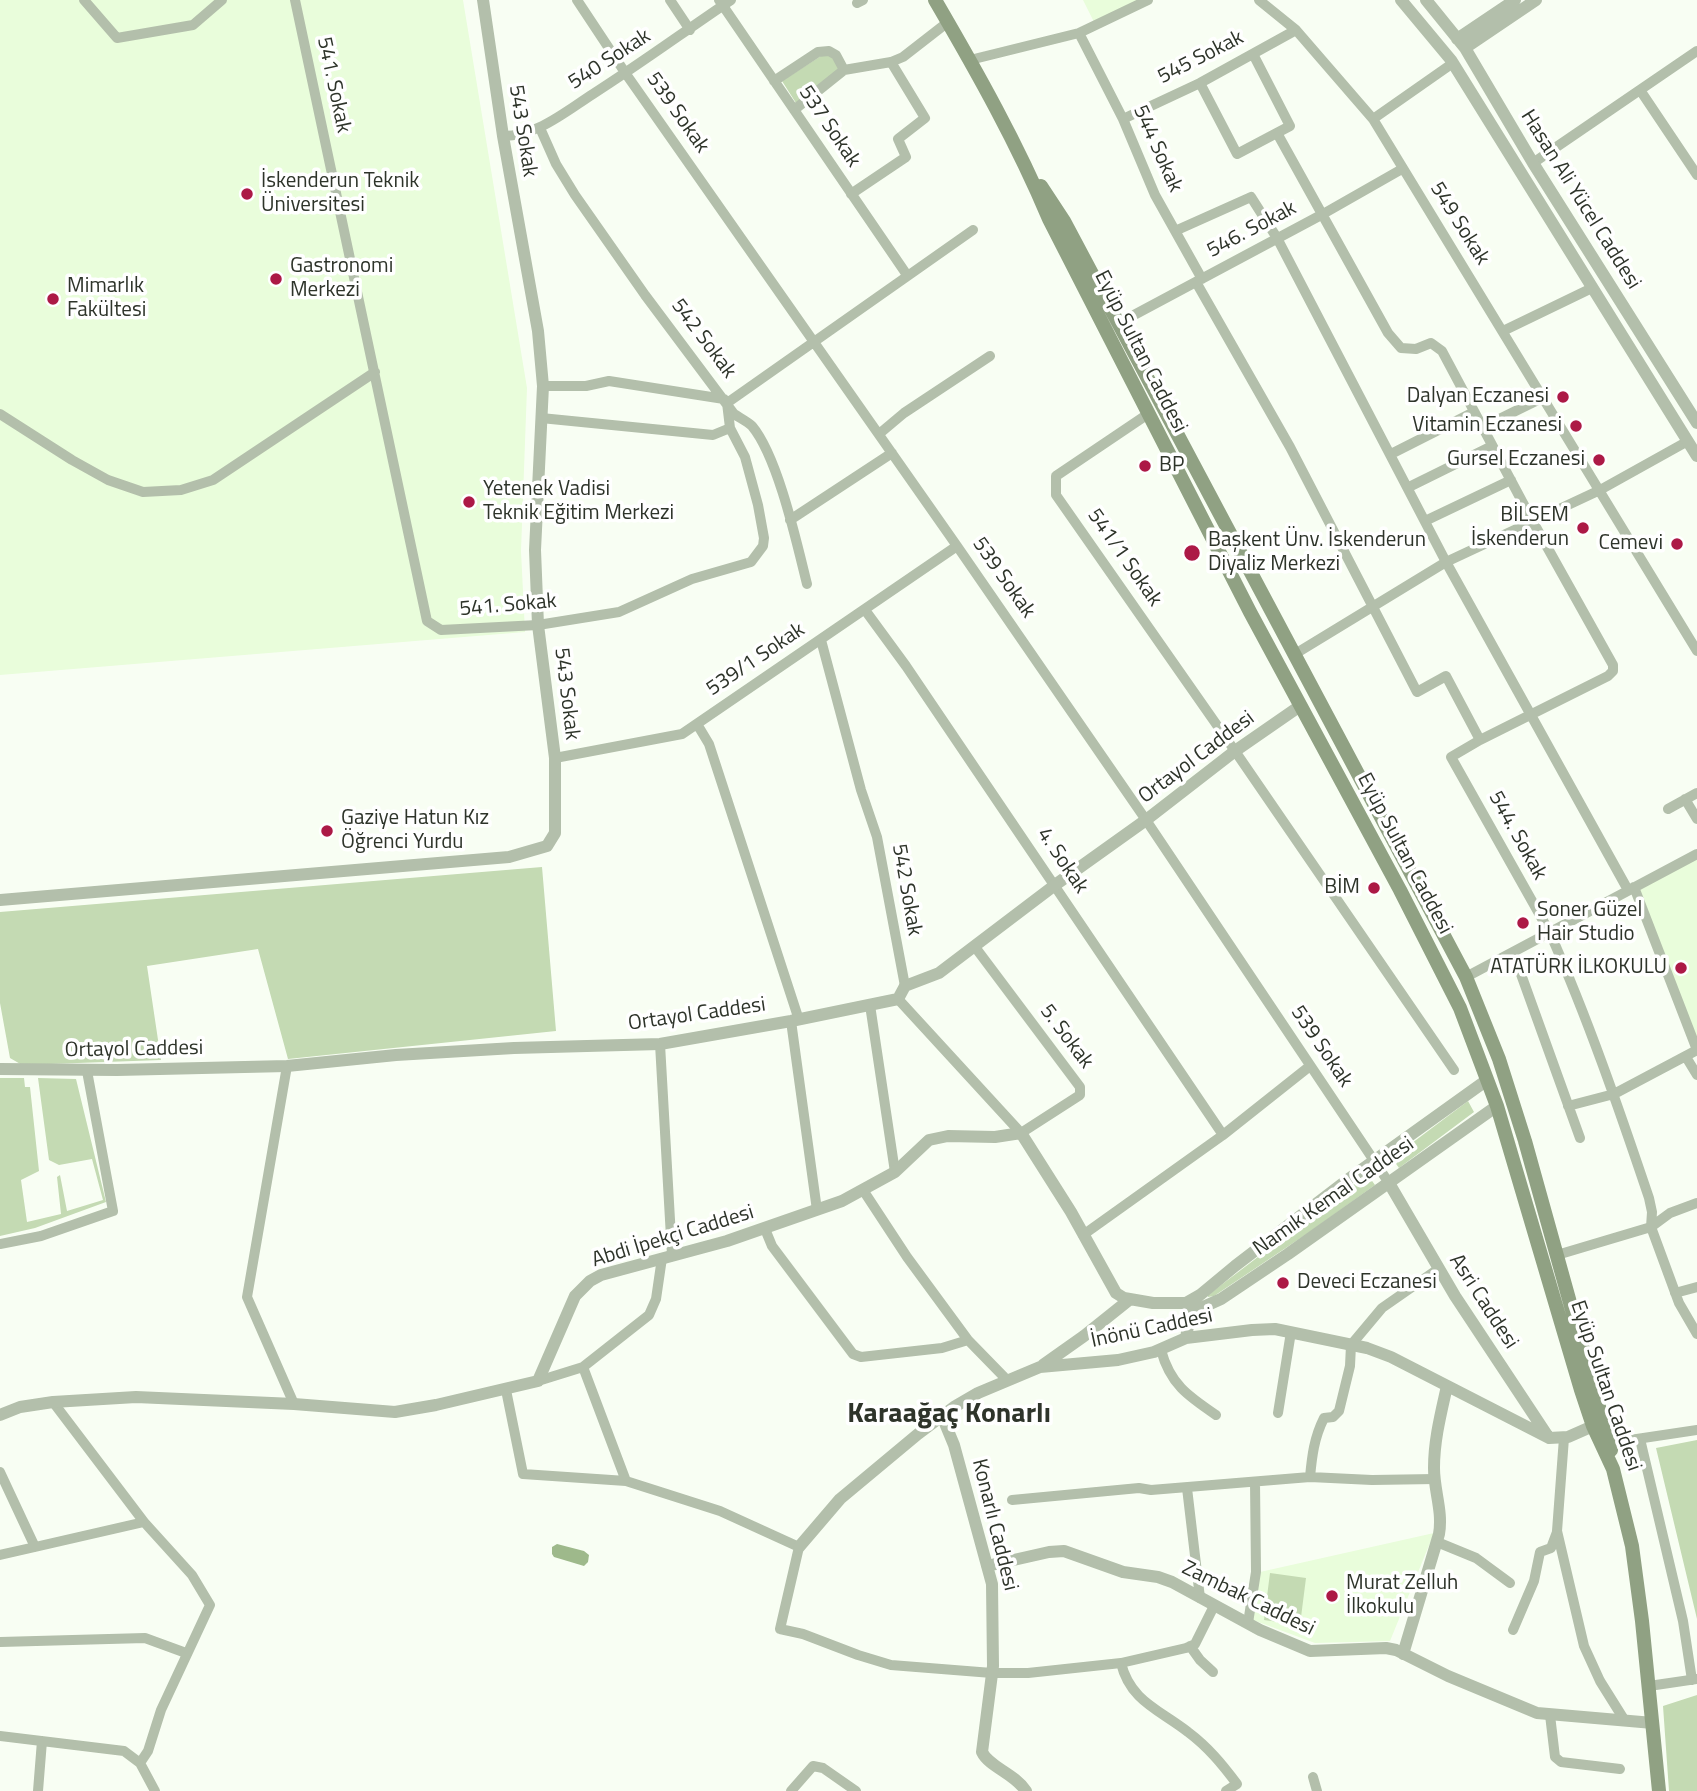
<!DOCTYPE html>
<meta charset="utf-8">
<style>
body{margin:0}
canvas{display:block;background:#f8fef3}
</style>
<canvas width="1697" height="1791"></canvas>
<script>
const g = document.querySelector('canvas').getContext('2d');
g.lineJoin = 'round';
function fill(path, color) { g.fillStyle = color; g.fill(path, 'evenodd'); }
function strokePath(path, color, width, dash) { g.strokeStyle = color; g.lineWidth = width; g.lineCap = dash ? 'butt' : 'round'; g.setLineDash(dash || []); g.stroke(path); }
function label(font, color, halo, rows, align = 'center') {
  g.font = font + ' "Titillium Web",sans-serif'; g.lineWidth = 7; g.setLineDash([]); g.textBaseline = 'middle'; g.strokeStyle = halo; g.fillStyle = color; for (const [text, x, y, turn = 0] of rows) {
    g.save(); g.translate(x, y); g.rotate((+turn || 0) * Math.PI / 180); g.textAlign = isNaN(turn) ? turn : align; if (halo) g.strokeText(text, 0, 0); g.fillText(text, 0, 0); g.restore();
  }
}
fill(new Path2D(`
 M0,0H463L527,388L521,551L525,632L0,675Z
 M1083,0H1141L1095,24Z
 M1697,854V1050L1634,887Z
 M1434,1533L1390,1641L1315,1643L1253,1620L1260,1572Z`), '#e9fddb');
fill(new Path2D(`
 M828,55L833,56L840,68L796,103L782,81L821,56Z
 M542,867L556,1031L288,1059L258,949L147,966L161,1060L22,1065L10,1058L0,1003V912Z
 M0,1078H24L25,1087H30L39,1171L21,1180L27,1222L61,1214L57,1177L60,1175L67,1211L103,1200L92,1159L59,1165L49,1160L38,1078L76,1079L106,1202L35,1228L0,1236Z
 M1468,1101L1474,1112L1399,1168L1392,1158Z
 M1367,1174L1375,1185L1311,1231L1214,1296L1208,1297V1295Z
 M1697,1440V1619L1656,1448Z
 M1270,1573L1306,1578L1300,1625L1264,1620Z
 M1697,1695V1791H1669L1663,1706Z`), '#c4dab3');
fill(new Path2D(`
 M557,1544L584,1551L589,1555L588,1562L584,1566L554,1557L552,1554V1547Z`), '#9eb98b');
strokePath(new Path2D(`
 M84,0L117,38L193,25L222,0
 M295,0L427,621L441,630L538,625L619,612L692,579L751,562L763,546L764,538L758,505L745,457L730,428L727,403L973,230
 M577,0L626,74L957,546L1146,820L1389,1183
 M670,0L690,30
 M719,0L907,275
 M1259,0L1296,30L1373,119L1697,651
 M857,3L863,0
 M1079,33L1123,119L1155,195L1202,279
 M970,60L1079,33L1148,0
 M774,81L818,52L829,51L836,55L844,70
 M1200,83L1237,154L1290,126L1253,54
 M1640,90L1697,175
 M794,110L844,70L891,62L903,57L948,22
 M1123,119L1200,83L1296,30
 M1373,119L1453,63
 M540,128L556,164L575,195L645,295L734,414C740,418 748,422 752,426C778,457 797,544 807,584
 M503,136C537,136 565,112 593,94C640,64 685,31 731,0
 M1533,163L1697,51
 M851,194L906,157L898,139L925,118L891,62
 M1175,231L1251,197L1277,238L1446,562L1628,890
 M1196,282L1290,447L1417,692L1446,676L1480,740L1608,676L1613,671V665L1532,520L1442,351L1431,343L1416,349L1401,348L1388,333L1277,133
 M1119,323L1323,214L1402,169
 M1503,331L1592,288
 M543,386H586L609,381L724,399
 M0,414L72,460L108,480L143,492L181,490L213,480L375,372
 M1148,414L1056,476V495L1235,751L1454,1070
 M541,418L713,435L730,428
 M1483,427L1542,398
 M879,434L904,413L990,356
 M1391,454L1474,412
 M1409,487L1492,446
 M790,520L892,453
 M1425,521L1511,480
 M865,610L906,666L1223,1135
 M821,640L861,790L877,837L905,986
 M1295,654L1446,562L1600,490L1688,441
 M697,724L709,744L799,1020
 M1480,740L1451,757L1550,933C1588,1019 1619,1109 1649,1198L1652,1212L1651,1227L1679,1303L1697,1334
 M555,758L682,734L957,546
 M1685,799L1697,819
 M1668,809L1697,793
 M1634,887L1697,1050
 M1513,952L1580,1138
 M1466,977L1697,854
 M898,999L1021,1133L1080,1095V1087L975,947
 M870,1005L895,1172
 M791,1021L817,1210
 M660,1044L672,1255
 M1686,1057L1697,1075
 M287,1066L247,1297L294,1404
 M1568,1106L1614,1094L1697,1050
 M863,1190L907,1257L968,1340L1007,1380
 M765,1229L772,1246L853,1354L861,1357L942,1348L968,1340
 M1083,1235L1223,1135L1310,1066
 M0,1244L41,1236L113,1211L87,1071
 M1557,1255L1651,1227L1670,1213L1697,1203
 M1675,1293L1697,1287
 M1161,1350C1170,1384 1188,1396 1216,1415
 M583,1367L626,1481
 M538,1381L583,1367L649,1315L656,1299L662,1258
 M506,1390L523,1474L626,1481L720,1511L799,1547L780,1629L803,1634L858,1655L891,1665L992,1673H1028L1121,1663L1186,1648L1195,1644L1214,1606
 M1278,1413L1291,1332
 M1564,1438L1557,1531L1584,1646L1600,1681L1625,1721
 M1640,1439L1683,1621L1692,1680
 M1610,1443L1697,1430
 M0,1472L35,1547L144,1522L53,1402
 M1310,1477C1312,1456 1314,1438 1324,1418L1333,1417L1339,1411L1350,1366L1351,1345L1382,1308L1438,1269
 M1187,1488L1200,1598
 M1012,1500L1139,1488L1151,1490L1310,1477L1372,1480L1435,1479
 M1437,1542L1476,1558L1510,1583
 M0,1555L35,1547
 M1248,1623L1256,1572L1255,1482
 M1513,1630L1534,1581L1540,1552L1551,1548L1557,1532
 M0,1642L145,1638L186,1653
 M1190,1646L1200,1660L1213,1672
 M1121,1663C1130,1701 1160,1710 1188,1732C1208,1747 1222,1764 1237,1784L1226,1791
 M1649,1686L1697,1679
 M1550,1715L1555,1757L1561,1762L1620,1769
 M0,1736L124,1751L140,1763L155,1791
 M140,1763L148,1751L161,1710L210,1605L192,1575L144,1522
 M1313,1777L1317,1791
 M38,1791L42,1741
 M791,1791L813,1766L823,1768L856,1791`), '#b3bfab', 10);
strokePath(new Path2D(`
 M1401,0L1451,60L1697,456
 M1426,0L1465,48L1533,163L1697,423
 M1457,39L1515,0
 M1465,48L1536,0
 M0,900L509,857L547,846L555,833V758L538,625L535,550L543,386L538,331L503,136L483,0
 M0,1069L117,1070L287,1066L396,1055L514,1048L660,1044L791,1021L898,999L905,986L939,973L1055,885L1146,820L1235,751L1300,706
 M1389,1183L1455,1296L1549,1438
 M1186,1303L1190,1314L1186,1338
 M1189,1307L1201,1308L1221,1299L1288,1254L1497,1106
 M1043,1365L1084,1336L1129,1300
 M0,1415L20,1407L53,1402L136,1397L294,1404L395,1412L436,1405L538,1381L575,1296L590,1281L601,1275L727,1241L842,1201L895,1172L929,1140L948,1136L995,1137L1021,1133L1071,1212L1116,1293L1124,1298L1153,1303H1186L1200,1295L1235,1266L1346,1181L1487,1080
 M942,1416L954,1445L992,1584L993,1666L982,1752C989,1767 1014,1773 1026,1791
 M799,1547L840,1499L918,1434L954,1407L978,1393L1040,1367L1118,1360L1154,1352L1186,1338L1252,1330L1275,1329L1367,1348L1391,1357L1549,1438L1568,1437L1593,1426
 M987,1566L1049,1552L1064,1551L1123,1572L1158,1577L1172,1582L1260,1630L1310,1651L1386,1648L1396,1650L1448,1676L1537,1713L1653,1723
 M1403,1654L1439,1534C1443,1511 1434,1491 1434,1468C1434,1440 1441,1413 1447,1386`), '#b3bfab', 12);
strokePath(new Path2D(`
 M935,0C977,72 1017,143 1049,219L1250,612L1400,890L1460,1008L1497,1106L1581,1390L1593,1426L1613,1469L1632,1546L1642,1621L1659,1791
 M1041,186L1064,221L1466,977L1499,1059L1525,1141L1611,1450`), '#90a183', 14);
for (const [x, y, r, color] of [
 [247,194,7,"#ac1946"],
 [276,279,7,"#ac1946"],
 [53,299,7,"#ac1946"],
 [1563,397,7,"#ac1946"],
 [1576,426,7,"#ac1946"],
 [1599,460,7,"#ac1946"],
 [1145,466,7,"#ac1946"],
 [469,502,7,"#ac1946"],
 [1583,528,7,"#ac1946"],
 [1677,544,7,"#ac1946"],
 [1192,553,9,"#ac1946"],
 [327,831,7,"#ac1946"],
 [1374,888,7,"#ac1946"],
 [1523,923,7,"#ac1946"],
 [1681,968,7,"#ac1946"],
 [1283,1283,7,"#ac1946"],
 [1332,1596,7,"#ac1946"]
]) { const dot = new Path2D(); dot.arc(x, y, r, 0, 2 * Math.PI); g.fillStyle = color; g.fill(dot); strokePath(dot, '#fff', 2.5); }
label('21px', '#2e342a', '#fff', [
 ["545 Sokak",1201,58,-27],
 ["540 Sokak",610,60,-33],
 ["541. Sokak",333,85,78],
 ["539 Sokak",677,113,55],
 ["537 Sokak",829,127,56],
 ["543 Sokak",522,131,81],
 ["544 Sokak",1157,149,66],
 ["Hasan Ali Yücel Caddesi",1580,200,58],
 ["549 Sokak",1459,224,58],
 ["546. Sokak",1252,230,-28],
 ["542 Sokak",703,339,53],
 ["Eyüp Sultan Caddesi",1140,352,63],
 ["541/1 Sokak",1124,558,55],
 ["539 Sokak",1003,578,55],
 ["541. Sokak",508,606,-5],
 ["539/1 Sokak",756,660,-34],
 ["543 Sokak",566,694,83],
 ["Ortayol Caddesi",1197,758,-37],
 ["544. Sokak",1517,836,61],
 ["Eyüp Sultan Caddesi",1404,854,62],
 ["4. Sokak",1062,861,56],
 ["542 Sokak",906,890,80],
 ["Ortayol Caddesi",697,1015,-8],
 ["5. Sokak",1066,1037,53],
 ["539 Sokak",1321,1047,56],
 ["Ortayol Caddesi",134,1050,-1],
 ["Namık Kemal Caddesi",1334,1197,-35],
 ["Abdi İpekçi Caddesi",673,1237,-17],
 ["Asri Caddesi",1483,1302,57],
 ["İnönü Caddesi",1152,1329,-12],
 ["Eyüp Sultan Caddesi",1605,1386,71],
 ["Konarlı Caddesi",994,1525,76],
 ["Zambak Caddesi",1248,1599,26]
]);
label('21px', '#2e342a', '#fff', [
 ["İskenderun Teknik",261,182],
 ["Üniversitesi",261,206],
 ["Gastronomi",290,267],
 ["Merkezi",290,291],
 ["Mimarlık",67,287],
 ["Fakültesi",67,311],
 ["Dalyan Eczanesi",1549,397,"right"],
 ["Vitamin Eczanesi",1562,426,"right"],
 ["Gursel Eczanesi",1585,460,"right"],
 ["BP",1159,466],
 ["Yetenek Vadisi",483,490],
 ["Teknik Eğitim Merkezi",483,514],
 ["BİLSEM",1569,516,"right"],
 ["İskenderun",1569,540,"right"],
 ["Başkent Ünv. İskenderun",1208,541],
 ["Diyaliz Merkezi",1208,565],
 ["Cemevi",1663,544,"right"],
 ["Gaziye Hatun Kız",341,819],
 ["Öğrenci Yurdu",341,843],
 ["BİM",1360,888,"right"],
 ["Soner Güzel",1537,911],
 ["Hair Studio",1537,935],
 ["ATATÜRK İLKOKULU",1667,968,"right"],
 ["Deveci Eczanesi",1297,1283],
 ["Murat Zelluh",1346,1584],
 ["İlkokulu",1346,1608]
], 'left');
label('bold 28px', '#2e342a', '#fff', [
 ["Karaağaç Konarlı",949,1415]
]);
</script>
